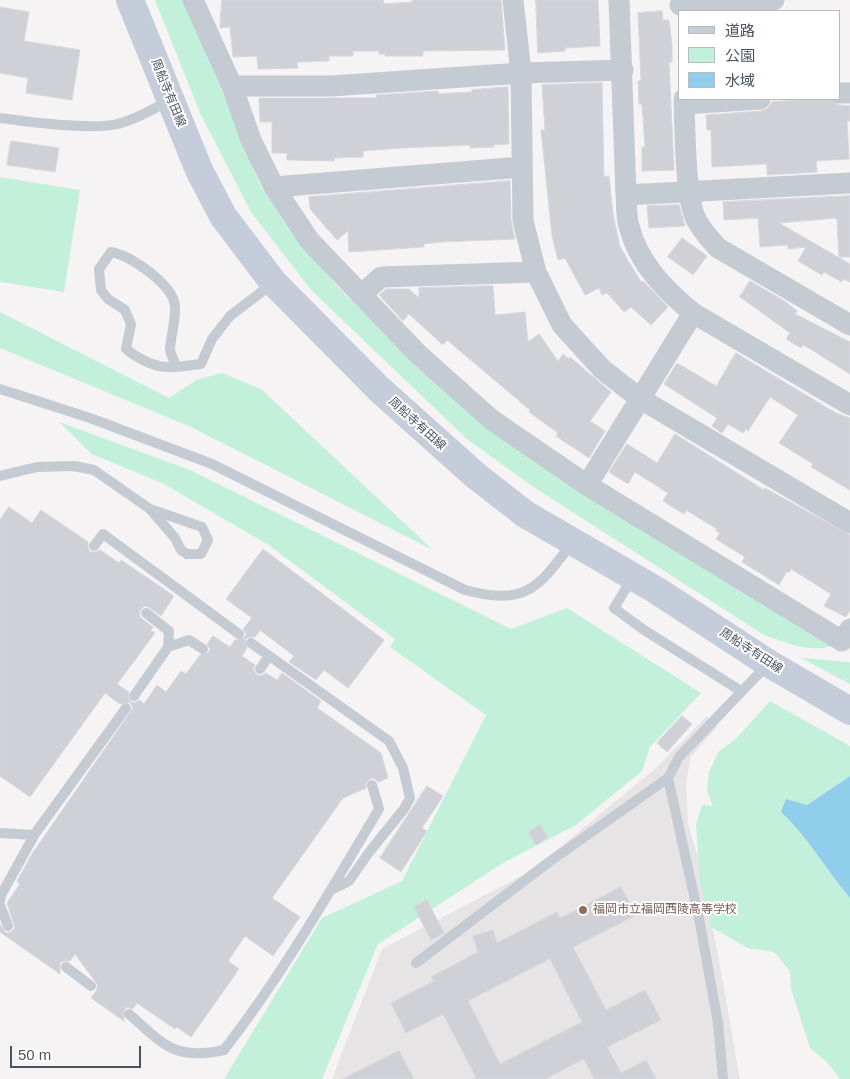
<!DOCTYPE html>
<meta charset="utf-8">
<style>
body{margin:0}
#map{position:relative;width:850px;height:1079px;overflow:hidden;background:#f5f3f3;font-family:Helvetica,"Noto Sans JP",sans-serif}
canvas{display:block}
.legend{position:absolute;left:678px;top:10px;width:162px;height:90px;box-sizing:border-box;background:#fff;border:1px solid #b7babf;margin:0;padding:6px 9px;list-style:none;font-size:15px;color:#4a5360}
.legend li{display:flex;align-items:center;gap:10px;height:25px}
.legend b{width:25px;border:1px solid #b7babf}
.scale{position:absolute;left:10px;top:1046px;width:131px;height:22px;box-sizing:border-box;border:2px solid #4a5360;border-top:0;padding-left:6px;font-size:15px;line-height:18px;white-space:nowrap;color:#4a5360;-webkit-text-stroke:4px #fff;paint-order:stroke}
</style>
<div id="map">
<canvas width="850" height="1079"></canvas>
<ul class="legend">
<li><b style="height:6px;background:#c6cdda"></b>道路</li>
<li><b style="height:14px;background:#c3f0da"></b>公園</li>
<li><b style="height:14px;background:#91ceec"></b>水域</li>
</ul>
<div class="scale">50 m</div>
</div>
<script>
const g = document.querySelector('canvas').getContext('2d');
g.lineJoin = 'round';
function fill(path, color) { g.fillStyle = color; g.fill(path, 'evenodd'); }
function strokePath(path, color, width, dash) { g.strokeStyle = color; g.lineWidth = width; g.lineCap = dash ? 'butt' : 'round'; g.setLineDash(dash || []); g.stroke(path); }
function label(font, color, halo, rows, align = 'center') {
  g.font = font + ' Helvetica,"Noto Sans JP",sans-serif'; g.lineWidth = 4; g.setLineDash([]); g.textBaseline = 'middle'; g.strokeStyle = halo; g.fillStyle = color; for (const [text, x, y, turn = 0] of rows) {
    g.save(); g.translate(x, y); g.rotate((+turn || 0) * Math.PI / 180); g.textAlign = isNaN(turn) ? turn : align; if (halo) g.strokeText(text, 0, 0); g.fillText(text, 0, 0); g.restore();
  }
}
fill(new Path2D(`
 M707,716L717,727L690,758L686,784L688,824L698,858L718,955L740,1079H332L382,949L531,871L656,768Z`), '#e6e4e5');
fill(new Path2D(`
 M155,0H186L260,185L292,234L340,289L426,372L836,645C812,654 787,643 764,635L532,486L467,439L311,290L251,212L200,113Z
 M0,177L80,190L64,292L0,282Z
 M0,312L169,398L198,379L222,373L261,389L433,550L191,427L0,348Z
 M59,422L190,470L511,629L567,608L701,693L650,747L642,771L576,825L503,863L378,944L322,1079H224L322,918L402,881L486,715L390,647L395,639L267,544L164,484L92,454Z
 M801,658L850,662V684Z
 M770,701L850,746V776L807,805L781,812C808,837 826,870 850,898V1079H840L827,1062L810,1048L791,989L790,971L774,952L748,948L711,927L700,883L696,824L702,805L713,806L707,791L709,772L719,751L735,740Z`), '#c3f0da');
fill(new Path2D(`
 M850,776V898C826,870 808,837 781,812L786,799L807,805Z`), '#91ceec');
const building = new Path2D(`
 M222,0H383L384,4L412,2V0H501L505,50L423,51V56H385V54H379V51H353V56H329V61L297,62L298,68L258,69L257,56L233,57L230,27L220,28Z
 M536,0H598L600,46L565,48V51L538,53Z
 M0,7L29,12L24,41L80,50L72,100L26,93L28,78L0,73Z
 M662,11L663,20H669L672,45V62H669L674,170L642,171V147H645L642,104H639L638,81L641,80L638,13Z
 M602,83L604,177L609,176L613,214L620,247L641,282L643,281L668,307L651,325L631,307L624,312L607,293L602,295L599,288L585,295L565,258L558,260L552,236L543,149L541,130H545L542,85Z
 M508,87L509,144L493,145L494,147L470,148V145L402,148L363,151V157L334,158V161L287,160V153H272V122H260L259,98H377L376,95L438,91V94L472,92V90Z
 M817,99H828L839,105L850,106V121H847L849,159L816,161L817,172L767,175V164L712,167L711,130H707L706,115L761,111L767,109L772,102Z
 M11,141L59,148L55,172L7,165Z
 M510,181L511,221L515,239L441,242L424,244V247L349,252L348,231L337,240L310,209L309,197Z
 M850,196V257H839L837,220L835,218L779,223L850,264V282L843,279L842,282L824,272L822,275L798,261L806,247L788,249V245L760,247L758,218L724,220L723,202Z
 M679,205L685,226L649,228L647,206Z
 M682,238L707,256L693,275L668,257Z
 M750,281L786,302L797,311L795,314L850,342V374L812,350L803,345L801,348L786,339L790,333L740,297Z
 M493,286L495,315L525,312L528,342L539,334L558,361L563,354L569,359L570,357L611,392L590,421L605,431L589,458L556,436L558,433L529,412L530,410L447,340L443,345L409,314L403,321L379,295L386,289H409L419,298V288Z
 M736,353L836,413L850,418V490L811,467L813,464L779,443L798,415L770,397L748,431L746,429L743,433L728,424L722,433L712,426L717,418L664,384L677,363L716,386Z
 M675,434L764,490L765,488L850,535V610L846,617L824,606L831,594L791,569L789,573L787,571L779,585L742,562L745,557L716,539L720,533L716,531L717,529L686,510L684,514L663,501L668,493L635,472L628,484L609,472L627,444L657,463Z
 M9,507L32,523L41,510L88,542V548L90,552H96L100,550L119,563L121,560L174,596L161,616L147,606L143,607L139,612L141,618L153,627L151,631L155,633L117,684L129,692L128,698L133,703L140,700L144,704L157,685L166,692L181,671L186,674L200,655L208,653L210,649L207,644L213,636L230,647L235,640L244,638L246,634L243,629L252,618L226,599L263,549L384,640L348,688L324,670L316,680L289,662L294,656L260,630L255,637H249L245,639L247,648L242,656L255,665L253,669L256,674L260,676L266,673L277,680L282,673L321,701L317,708L381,753L388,778L378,782L374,778L370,779L366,783V788L343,798L272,898L300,917L273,956L245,936L228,961L239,969L191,1037L177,1027L175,1029L137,1003L133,1009L127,1007L124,1010V1021L91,998L97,990V984L75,954L70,961H64L60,963V974L0,932V924L6,933L11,932L15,928L7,903L20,884L17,881L32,854L133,708L130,702L120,704L105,693L30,797L0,776V520Z
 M682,716L692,724L667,752L657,743Z
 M427,786L443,796L422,828L427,831L401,872L380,858Z
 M540,825L548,837L536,845L528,833Z
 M621,887L636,915L573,947L606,1010L645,990L661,1020L607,1047L621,1073L646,1060L656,1079H594L584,1059L545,1079H472L476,1077L443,1014L406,1033L391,1003L434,981L431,977L478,952L473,936L493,930L497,943L557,912L560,918ZM550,959L582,1022L500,1064L468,1001Z
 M427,900L444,933L431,940L414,907Z
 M399,1051L414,1079H343Z`);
fill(building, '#cfd1d7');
strokePath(building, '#d7d8de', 1);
strokePath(new Path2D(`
 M0,118C26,122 93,130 117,124C135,120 153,109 170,100
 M176,367C157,369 140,360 126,349L131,324L125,310L108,299L101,290L99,269L111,252C131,255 173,285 175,306C176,320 171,334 170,349C170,354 175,361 176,367L201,364L212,339L230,316L273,283
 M0,389L90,418L212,464L465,590C526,606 538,588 572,543
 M0,476L37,467L74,466L94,470L150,509L175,538L181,550L187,554H201L208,540L202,527L150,509
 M94,546L103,534L239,634
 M633,577L614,608L644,630L741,691
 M251,643L389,741L403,768L410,798L404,809L370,851L349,881L331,890
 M168,647L189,640L203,649
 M260,669L269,656
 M134,696L168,647L169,631L146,613
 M668,778L699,918L718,1023L723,1079
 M0,833L34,835L126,708
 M0,901L1,895L36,832
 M0,905L8,926
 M416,963L549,862L668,778L679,757L768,664
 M66,967L91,986
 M129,1014C164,1045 175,1061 224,1050C283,974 330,891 379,809L372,785`), '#c4cbd3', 10);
strokePath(new Path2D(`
 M193,0L232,86L251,140L274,187L309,240L418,354L492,420L587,485L842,641L850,629
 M513,0L521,73L523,221L536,272L562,325L602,369L639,398L850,523
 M619,0L626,195C627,205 626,217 629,226C638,263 665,290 693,313L850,405
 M680,5L774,0
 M232,86H331L521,73L623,70
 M839,93H850
 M684,99C685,127 685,193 695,217C700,229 710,239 718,248L850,325
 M684,104L760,99
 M274,187L522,167
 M626,195L850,183
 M361,295L381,277L536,272
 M587,485L693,313`), '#c4cbd3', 21);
strokePath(new Path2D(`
 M130,0L199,170L223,216L273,282L379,389L475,475L525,514L656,590L768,663L850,711`), '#c6cdda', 28);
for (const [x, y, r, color] of [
 [583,910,5,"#8d6e63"]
]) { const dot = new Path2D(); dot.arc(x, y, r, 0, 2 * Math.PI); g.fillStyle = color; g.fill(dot); strokePath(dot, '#fff', 2); }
label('12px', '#4a5360', '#fff', [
 ["周船寺有田線",168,93,68],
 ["周船寺有田線",417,424,42],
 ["周船寺有田線",751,651,33]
]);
label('12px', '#785e54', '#fff', [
 ["福岡市立福岡西陵高等学校",593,910]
], 'left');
</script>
